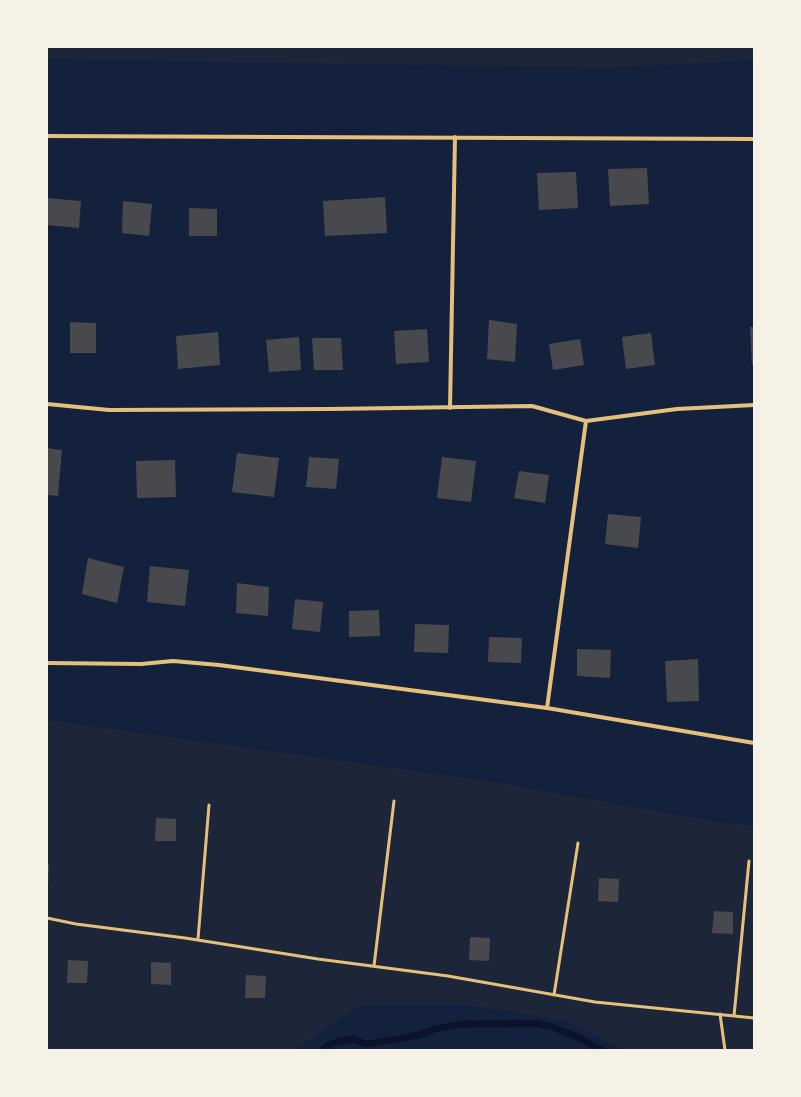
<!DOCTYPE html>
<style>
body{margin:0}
#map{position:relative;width:801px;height:1097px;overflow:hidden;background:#14213d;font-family:"PT Sans",sans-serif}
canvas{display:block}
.frame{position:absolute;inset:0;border:48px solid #f6f1e7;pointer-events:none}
</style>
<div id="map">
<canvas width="801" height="1097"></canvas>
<div class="frame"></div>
</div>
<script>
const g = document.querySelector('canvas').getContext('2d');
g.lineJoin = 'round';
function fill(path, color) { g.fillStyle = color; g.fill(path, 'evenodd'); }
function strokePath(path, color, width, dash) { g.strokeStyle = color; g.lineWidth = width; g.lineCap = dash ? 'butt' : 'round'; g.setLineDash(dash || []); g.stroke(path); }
fill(new Path2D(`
 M47,47H754V60L608,68L47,59Z
 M47,720L494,782L717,822L754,826V1050H625L568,1021L468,1005H359L295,1050H47Z`), '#1d2539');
strokePath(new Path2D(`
 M323,1050L330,1044L340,1041L353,1039L366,1044L375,1043L419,1035L435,1029L463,1024L535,1023L552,1027L575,1036L602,1050`), '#0b132b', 7);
fill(new Path2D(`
 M647,168L649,204L610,206L608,169Z
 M576,172L578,208L539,210L537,173Z
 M385,197L387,233L325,236L323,201Z
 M47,198L81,201L79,228L47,225Z
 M123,201L152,204L149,236L122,233Z
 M189,208L217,209V236H189Z
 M489,320L517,324L515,362L487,359Z
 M70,322L96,323V353H70Z
 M750,327H754V365H752Z
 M427,329L429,362L396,364L394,331Z
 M218,332L220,365L178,369L176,336Z
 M651,333L655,365L626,369L622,337Z
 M299,337L301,370L269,372L266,340Z
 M312,338H341L343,370H314Z
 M580,339L584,365L553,370L549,344Z
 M47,448L62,450L58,496L47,495Z
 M237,453L279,458L274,497L232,492Z
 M309,457L339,459L336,489L306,487Z
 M442,457L476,461L471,502L437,498Z
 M175,460L176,497L137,498L136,461Z
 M519,471L549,475L545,503L514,498Z
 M608,514L641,517L638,548L605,544Z
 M88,558L124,567L117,603L82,594Z
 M150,566L189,570L185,606L147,602Z
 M237,583L269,587L268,616L236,613Z
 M295,599L323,602L320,632L292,629Z
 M379,610L380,636L349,637V611Z
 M415,624L449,625L448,653L414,652Z
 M489,637L522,638L521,663L488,662Z
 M577,649L611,650L610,678L577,676Z
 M698,659L699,701L667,702L665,661Z
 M156,818L176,819V841H155Z
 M47,863L49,864L48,886H47Z
 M599,878L619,879L618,902L598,901Z
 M714,911L733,912V934L712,933Z
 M470,937L490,938L489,961L469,960Z
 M68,960L88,961L87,983H67Z
 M151,962L171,963V985L151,984Z
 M246,975L266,976L265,998H245Z`), '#48494c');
strokePath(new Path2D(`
 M47,918L76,924L185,938L318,959L448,976L595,1002L754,1018
 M198,939L209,805
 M374,966L394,801
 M554,995L578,843
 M720,1014L725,1050
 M734,1016L749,861`), '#e5c07b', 3);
strokePath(new Path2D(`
 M47,136L754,139
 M47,404L109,410L330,409L532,406L586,421L677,409L754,405
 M450,408L455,137
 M47,663L141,664L173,661L219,665L547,708L754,743
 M547,708L586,421`), '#e5c07b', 4);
</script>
